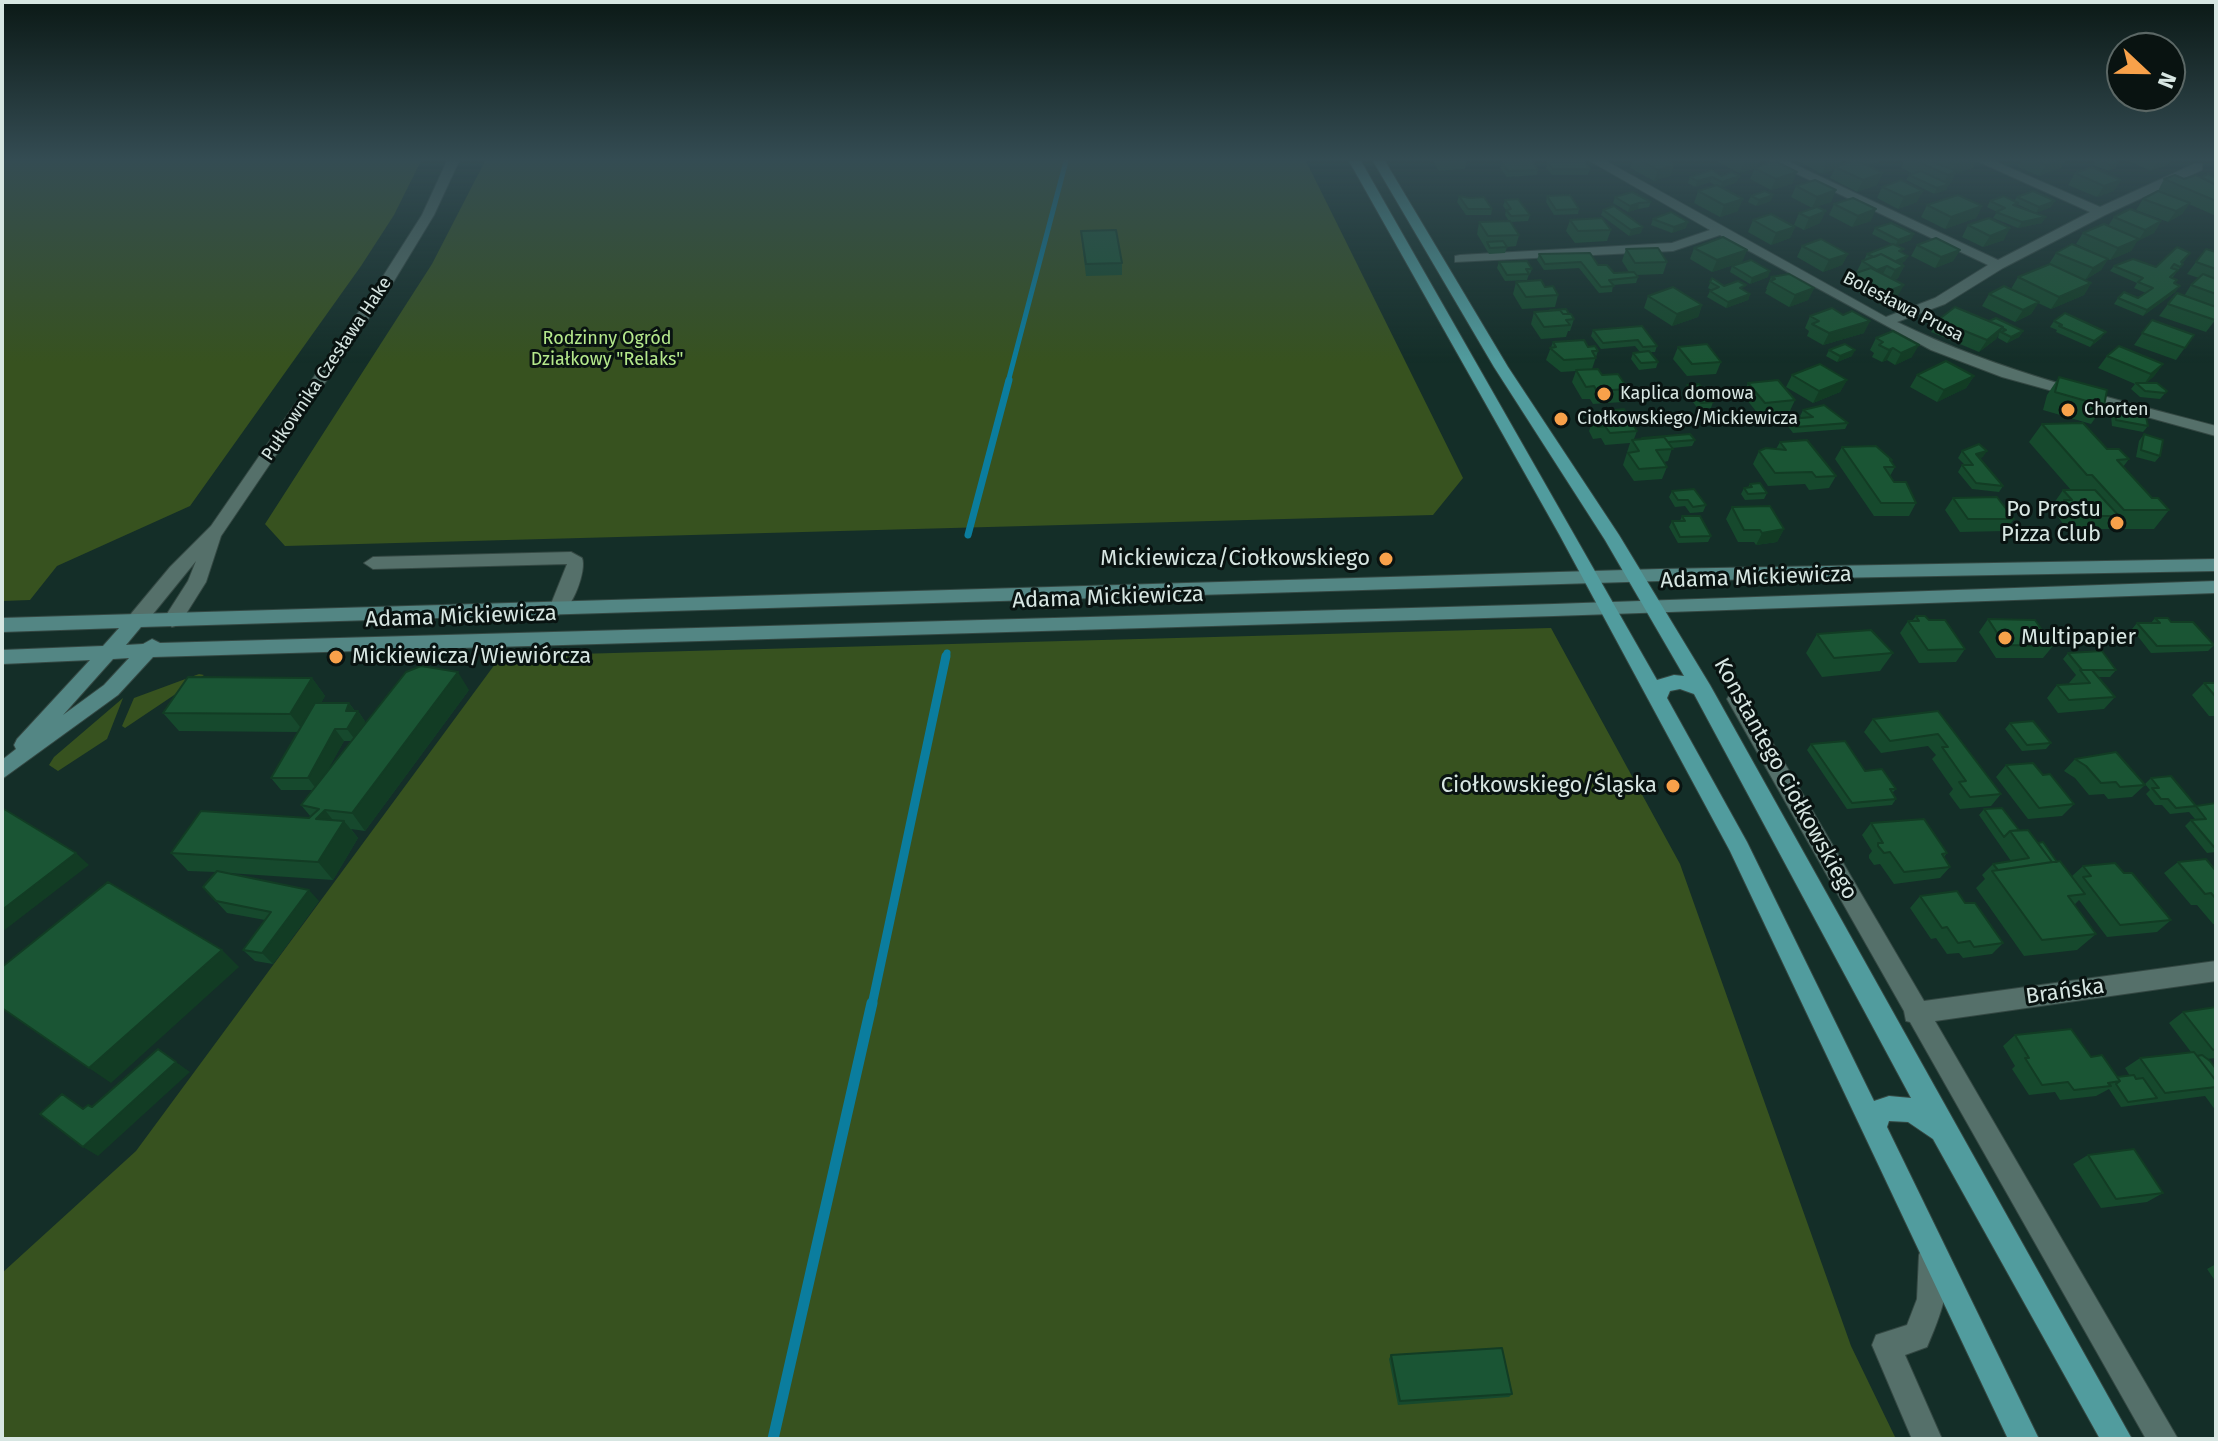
<!DOCTYPE html>
<meta charset="utf-8">
<style>
body{margin:0}
#map{position:relative;width:2218px;height:1441px;overflow:hidden;background:#142e28;font-family:"Fira Sans",sans-serif}
canvas{display:block}
.frame{position:absolute;inset:0;border:4px solid #d7e6e2;pointer-events:none}
.north{position:absolute;left:2106px;top:32px;width:80px;height:80px;box-sizing:border-box;background:#091311;border:2px solid #5b6765;border-radius:50%;rotate:112deg;font-size:22px;font-weight:700;line-height:32px;text-align:center;color:#d7e6e2}
.north::after{content:'';display:block;margin:auto;width:28px;height:36px;background:#f8a14a;clip-path:polygon(50% 0,100% 100%,50% 72%,0 100%)}
</style>
<div id="map">
<canvas width="2218" height="1441"></canvas>
<div class="frame"></div>
<div class="north">N</div>
</div>
<script>
const g = document.querySelector('canvas').getContext('2d');
g.lineJoin = 'round';
function fill(path, color) { g.fillStyle = color; g.fill(path, 'evenodd'); }
function strokePath(path, color, width, dash) { g.strokeStyle = color; g.lineWidth = width; g.lineCap = dash ? 'butt' : 'round'; g.setLineDash(dash || []); g.stroke(path); }
function label(font, color, halo, rows, align = 'center') {
  g.font = font + ' "Fira Sans",sans-serif'; g.lineWidth = 6; g.setLineDash([]); g.textBaseline = 'middle'; g.strokeStyle = halo; g.fillStyle = color; for (const [text, x, y, turn = 0] of rows) {
    g.save(); g.translate(x, y); g.rotate((+turn || 0) * Math.PI / 180); g.textAlign = isNaN(turn) ? turn : align; if (halo) g.strokeText(text, 0, 0); g.fillText(text, 0, 0); g.restore();
  }
}
fill(new Path2D(`
 M2,161H421L394,215L361,266L190,506L57,566L30,600L2,601Z
 M485,161H1306L1463,478L1433,515L285,546L265,524L432,264Z
 M1551,628L1680,864L1851,1346L1896,1439H2V1273L136,1151L501,656Z
 M199,674L204,675L125,728L122,726L134,698Z
 M123,698L107,739L58,771L49,765L54,757Z`), '#37521f');
strokePath(new Path2D(`
 M1008,382L1066,161`), '#0b7d9e', 5);
strokePath(new Path2D(`
 M968,535L1009,380
 M946,658L947,653`), '#0b7d9e', 7);
strokePath(new Path2D(`
 M872,1005L946,656`), '#0b7d9e', 9);
strokePath(new Path2D(`
 M773,1439L872,1003`), '#0b7d9e', 11);
const street = new Path2D(`
 M447,161H459L434,215L394,281L221,536L206,582L179,625L172,627L163,620L188,581L196,561L144,625H130L128,620L130,615L170,567L211,526L380,281L422,215Z
 M1590,161H1606L1886,317L1935,298L1988,265L1770,161H1787L1998,260L2090,212L1977,161H1994L2100,207L2194,164H2202V170L2105,215L2003,268L1945,304L1897,322C1999,372 2107,397 2216,426V436L2002,377L1931,350L1720,235L1673,251L1455,262V256L1460,255L1672,243L1710,230Z
 M571,552L582,558C587,570 572,611 558,615L549,609L567,564L373,569L364,563L373,557Z
 M1737,692L1744,694L1924,1001L2216,961V981L1935,1021L2178,1439H2146L1910,1022L1906,1021L1904,1011L1727,699L1730,694Z
 M1933,1241L1943,1245C1956,1277 1940,1317 1927,1347L1905,1355L1942,1439H1912L1872,1345L1876,1335L1907,1325L1917,1299L1919,1255L1923,1245Z`);
const secondary = new Path2D(`
 M2216,559V571L1660,581L141,627L126,645L143,644L152,639L160,643L1554,604L2216,581V593L1554,616L153,657L118,695L2,779V760L16,749L14,745L17,739L90,660L2,664V650L103,646L119,628L2,632V618L1660,569ZM129,658L104,685L63,715L113,659Z`);
const primary = new Path2D(`
 M1349,161H1361L1657,680L1674,675L1684,676L1605,540L1494,367L1373,161H1385L1508,367L1619,535L1710,685L2132,1439H2100L1933,1139L1908,1122L1889,1121L1887,1127L2039,1439H2008L1730,851L1559,534ZM1680,689L1694,694L1911,1098L1889,1096L1874,1101L1747,842L1667,698L1670,691Z`);
strokePath(street, '#344843', 2);
strokePath(secondary, '#344843', 2);
strokePath(primary, '#344843', 2);
fill(street, '#55706a');
fill(secondary, '#538684');
fill(primary, '#519c9e');
fill(new Path2D(`
 M1433,161H1467L1465,169L1439,171Z
 M1632,161H1668L1674,165L1670,176L1654,181L1630,168Z
 M1719,161H1760L1758,167L1797,172L1792,184L1771,190L1750,179L1754,169L1739,173L1718,162Z
 M1798,161H1842L1840,165L1852,161H1879L1867,166L1877,185L1857,192L1830,178L1834,170L1822,174Z
 M1904,161H1977L1973,168L1955,174L1951,183L1948,184L1946,190L1934,194L1906,180L1909,175L1913,174L1901,168Z
 M2021,161H2065L2061,168L2039,176L2018,167Z
 M2096,161H2115L2118,163L2115,169L2108,171L2093,165Z
 M2128,161H2170L2168,165L2151,171Z
 M1502,162L1538,170L1537,175L1507,177L1500,168Z
 M1548,162L1590,169L1588,175H1552L1546,168Z
 M2075,173L2114,191L2097,197L2068,185Z
 M1721,176L1737,182L1721,188L1738,211L1720,217L1694,203L1698,191L1716,186L1710,182L1695,187L1688,183L1690,177Z
 M2201,177L2216,178V216L2189,204L2182,214L2168,222L2136,210L2143,199L2158,191L2164,179Z
 M1796,186L1836,190L1831,202L1812,208L1791,197Z
 M1882,187L1917,202L1898,209L1877,198Z
 M1459,196L1492,209L1491,215H1466L1457,202Z
 M1547,196L1579,209L1578,214L1554,215L1546,202Z
 M1751,196L1771,201L1756,206L1748,202Z
 M1615,197L1651,202L1649,207L1638,209L1628,212L1613,203Z
 M2017,197L2051,207L2036,213L2017,204L2016,206L2042,223L2018,228L1993,218L1997,212L1987,207L1990,201H2014Z
 M1505,200L1530,215L1528,221L1511,222L1519,235L1516,246L1507,247L1505,253L1489,254L1477,234L1479,222L1509,221L1505,215L1506,210L1503,206Z
 M1834,204L1871,221L1852,227L1829,215Z
 M1927,205L1982,206L1976,218L1945,229L1921,217Z
 M1603,210L1641,233L1629,236L1601,215Z
 M1799,213L1820,223L1804,230L1794,225Z
 M2114,217L2161,221L2154,233L2137,241L2131,251L2110,260L2108,259L2101,270L2085,280L2091,283L2084,295L2051,309L2038,303L2031,314L2015,322L1982,306L1989,294L2011,289L2018,277L2049,264L2056,253H2095L2076,244L2083,233L2108,226Z
 M1653,219L1686,228L1672,233L1651,225Z
 M1570,220L1611,230L1607,241L1575,243L1566,231Z
 M1753,220L1795,227L1790,238L1771,245L1748,232Z
 M1968,225L2004,240L1983,247L1962,237Z
 M1875,228L1911,240L1897,245L1902,253L1908,256L1905,261L1901,263V265L1904,266L1898,278L1894,280L1897,297L1880,304L1847,286L1853,274L1856,273L1862,261L1864,260L1867,254L1892,244L1872,234Z
 M1081,231L1122,263V275L1086,276L1082,243Z
 M1917,245L1960,250L1953,261L1935,268L1911,256Z
 M1802,246L1848,254L1842,265L1823,272L1797,257Z
 M1694,248L1747,250L1742,262L1712,272L1690,259Z
 M1626,249L1667,262L1663,274L1636,275L1638,277L1636,283L1613,285L1612,292L1599,293L1579,268L1544,270L1537,260L1539,254L1598,265L1614,273L1629,272L1622,261Z
 M2216,252V319L2206,332L2159,316L2168,304L2184,296L2191,285L2199,278L2187,274L2196,262Z
 M2186,259L2182,263L2183,264L2172,278L2174,283L2180,286L2175,292L2143,316L2114,304L2118,298H2138L2146,293L2134,288L2137,283L2110,271L2114,266L2156,267Z
 M1499,262L1532,269L1530,274H1529L1527,280L1505,281L1497,268Z
 M1732,266L1768,277L1750,284L1730,272Z
 M1771,277L1814,288L1808,300L1789,307L1765,293L1767,289H1766Z
 M1712,278L1724,286L1744,290L1750,294L1748,300L1726,308L1707,297L1710,291L1712,290L1708,288Z
 M1516,282L1545,287L1558,295L1555,307L1522,309L1513,294Z
 M1648,296L1702,305L1698,317L1672,326L1644,308Z
 M1534,312L1569,314L1574,319L1570,331H1568L1566,337L1541,339L1531,324Z
 M1810,316L1864,333L1823,345L1807,336L1809,331L1805,328Z
 M1938,320L1988,321L2023,331L2019,337L2007,343L1998,338L1999,334L1996,339L1979,352L1931,332Z
 M2152,320L2194,335L2176,360L2134,345Z
 M2054,321L2101,338L2090,347L2056,332L2057,330L2050,327Z
 M1593,330L1657,346L1655,352H1650L1658,362L1656,368L1639,370L1631,359L1633,353L1640,352L1635,346L1601,349L1591,336Z
 M1876,338L1912,357L1895,365L1887,360L1882,362L1872,357L1874,353L1870,350Z
 M1553,342L1588,347L1598,351L1592,369L1628,389L1623,402L1593,404L1590,399H1582L1572,382L1576,371L1561,372L1546,360Z
 M1678,347L1721,362L1716,374L1687,376L1673,359Z
 M1829,350L1852,356L1837,362L1826,356Z
 M2107,356L2163,364L2154,376L2146,383L2167,391L2160,399L2140,397L2131,389L2135,384L2098,368Z
 M1792,375L1847,380L1840,392L1813,403L1786,387Z
 M1917,375L1974,376L1966,388L1937,402L1910,387Z
 M2059,377L2104,406L2091,424L2043,410L2047,395Z
 M1748,383L1795,400L1789,413L1759,415L1743,395Z
 M1687,385L1713,402L1711,408L1698,409L1685,391Z
 M1803,410L1848,423L1845,429L1793,433L1787,425L1790,419L1802,418L1800,416Z
 M2115,410L2148,426L2143,432L2112,426L2111,416Z
 M1596,412L1637,431L1634,439L1695,440L1692,446L1672,448L1668,461L1664,462L1667,467L1662,479L1634,481L1623,465L1630,443L1605,445L1601,438L1593,439L1589,431Z
 M2042,424L2107,449L2129,459L2123,467L2152,498L2169,510L2154,529H2075L2072,524L2064,525L2055,513L2058,508L2054,503L2063,490H2071L2029,442Z
 M2144,434L2160,456L2155,462L2136,457L2139,441Z
 M1780,442L1836,476L1829,488L1809,490L1805,484L1768,486L1753,464L1759,451L1776,449Z
 M1842,447L1892,460L1891,462L1895,467L1890,476L1894,482L1916,503L1909,516H1874L1835,459Z
 M1962,451L1983,457L1979,458L2003,486L1999,492L1972,489L1958,472L1962,465H1965L1958,458Z
 M1750,484L1767,493L1764,499L1745,500L1741,494L1744,488L1748,487Z
 M1672,491L1706,505L1703,512L1690,513L1685,506L1675,507L1669,497Z
 M1953,498L2014,519L2005,531L1960,532L1945,510Z
 M1732,507L1784,529L1777,542L1756,545L1754,542H1738L1726,519Z
 M1682,516L1711,536L1708,542L1678,543L1669,527L1672,521H1680Z
 M1916,616L1929,620L1965,649L1956,662L1919,663L1900,633L1908,621H1912Z
 M2155,618L2171,622L2214,645L2208,651L2151,653L2132,629L2137,623H2151Z
 M1988,619L2053,646L2043,658H1996L1979,632Z
 M1817,634L1893,653L1880,671L1822,677L1806,653Z
 M2068,653L2116,670L2110,677H2098L2115,697L2104,709L2058,713L2047,698L2057,685L2070,684L2069,683L2076,675L2063,659Z
 M312,678L325,696L321,703H349L355,711H358L366,723L469,690L365,831L351,829L358,838L333,880L228,873L319,901L273,964L255,961L243,950L265,920L227,913L216,901V872L188,871L171,853L309,818L311,817L301,805L313,790H281L271,778L298,732L179,731L163,713ZM344,741H351L327,771Z
 M2204,683H2216V716H2209L2192,695Z
 M1938,711L2001,794L1991,806L1960,809L1949,794L1953,789L1932,759L1936,755L1928,746L1881,753L1864,732L1873,719Z
 M2010,723L2051,743L2046,749L2022,751L2005,729Z
 M1811,744L1865,771L1896,789L1892,793L1896,799L1892,805L1847,809L1807,750Z
 M2075,759L2145,785L2132,797L2108,799L2104,794L2089,795L2075,778L2064,771Z
 M2006,765L2043,775L2074,804L2062,816L2028,819L1996,777Z
 M2151,778L2196,806L2216,803V852L2207,853L2185,826L2191,820L2195,819L2189,812L2170,814L2162,805H2155L2146,794L2150,790L2145,784Z
 M1984,809L2038,843L2072,876L2083,866L2124,873L2171,920L2157,932L2107,937L2079,900L2074,905L2096,934L2077,950L2024,956L1976,888L1985,879L1982,875L1993,864L2011,861L1979,815Z
 M1871,823L1947,853L1944,857L1950,867L1940,878L1894,884L1880,864L1874,865L1869,858V855L1872,851L1862,835Z
 M2178,862L2216,871V924H2213L2197,905H2191L2164,873Z
 M1920,896L1965,903L2003,943L1992,954L1963,958L1959,953L1947,954L1936,938L1931,939L1910,908Z
 M2216,1007V1058L2207,1059L2216,1069V1111L2205,1096L2121,1107L2109,1089L2096,1096L2060,1100L2055,1092L2029,1095L2012,1069L2015,1066L2003,1046L2015,1035L2091,1057L2117,1077L2130,1076L2125,1068L2140,1058L2191,1052L2169,1023L2183,1012Z
 M2088,1155L2163,1193L2147,1202L2101,1208L2073,1164Z
 M2216,1264V1282L2207,1269Z
 M1391,1355L1512,1394L1509,1397L1398,1405L1389,1359Z`), '#16492d');
fill(new Path2D(`
 M1746,161H1760L1757,168L1739,173L1744,162Z
 M1830,161H1842L1838,168L1835,167L1834,170L1822,174L1826,163Z
 M1869,161L1879,162L1867,166Z
 M1967,161H1977L1973,168L1955,174L1951,183L1942,186L1948,175L1951,174L1955,165Z
 M2055,161H2065L2061,168L2039,176L2046,165Z
 M2158,161H2170L2168,165L2151,171Z
 M2118,163L2115,169L2108,171L2112,166Z
 M1674,165L1670,176L1654,181L1658,170Z
 M1797,172L1792,184L1771,190L1776,179Z
 M1883,173L1877,185L1857,192L1863,180Z
 M1740,176L1737,182L1720,188L1722,182Z
 M1712,177L1710,182L1695,187L1697,181Z
 M2121,180L2114,191L2097,197L2104,186Z
 M1949,184L1946,190L1934,194L1937,188Z
 M1836,190L1831,202L1812,208L1817,197Z
 M1923,191L1917,202L1898,209L1904,197Z
 M1773,195L1771,201L1756,206L1759,200Z
 M1743,199L1738,211L1720,217L1724,205Z
 M2055,201L2051,207L2036,213L2039,207Z
 M1639,203L1638,209L1628,212L1630,206Z
 M2190,203L2182,214L2168,222L2176,211Z
 M1982,206L1976,218L1945,229L1951,217Z
 M1876,209L1871,221L1852,227L1858,216Z
 M1826,211L1820,223L1804,230L1809,218Z
 M2046,217L2042,223L2018,228L2022,222Z
 M2161,221L2154,233L2138,241L2145,230Z
 M1688,222L1686,228L1672,233L1674,227Z
 M1643,227L1641,233L1629,236L1631,230Z
 M1795,227L1790,238L1771,245L1776,233Z
 M2010,228L2004,240L1983,247L1990,236Z
 M1914,234L1911,240L1895,246L1898,240Z
 M2139,239L2131,251L2110,260L2118,248Z
 M1747,250L1742,262L1712,272L1717,260Z
 M1960,250L1953,261L1935,268L1941,257Z
 M1848,254L1842,265L1823,272L1829,260Z
 M1908,256L1905,261L1893,267L1896,261Z
 M2108,259L2101,270L2085,280L2093,268Z
 M1887,266L1881,278L1871,281L1877,270Z
 M1904,266L1898,278L1888,282L1895,270Z
 M1770,271L1768,277L1750,284L1752,278Z
 M2091,283L2084,295L2051,309L2059,297Z
 M1904,285L1897,297L1880,304L1886,292Z
 M2180,286L2175,292L2143,316L2147,310Z
 M1814,288L1808,300L1789,307L1795,295Z
 M1750,294L1748,300L1726,308L1728,302Z
 M2039,302L2031,314L2015,322L2023,310Z
 M1702,305L1698,317L1672,326L1677,314Z
 M1870,321L1864,333L1823,345L1829,333Z
 M2003,327L1996,339L1979,352L1987,340Z
 M2023,331L2019,337L2007,343L2011,337Z
 M2106,332L2101,338L2090,347L2094,341Z
 M1919,345L1912,357L1895,365L1901,353Z
 M1893,348L1887,360L1882,362L1889,350Z
 M1855,350L1852,356L1837,362L1840,356Z
 M2163,364L2154,376L2142,387L2151,374Z
 M1974,376L1966,388L1937,402L1944,390Z
 M1847,380L1840,392L1813,403L1819,391Z
 M1987,451L1983,457L1972,460L1976,454Z
 M1784,529L1777,542L1756,545L1762,533Z
 M458,672L469,690L365,831L352,813Z
 M312,678L325,696L304,732L290,714Z
 M349,703L356,713L358,711L366,723L356,741L347,729L346,711Z
 M335,729L344,741L317,790L308,778Z
 M325,810L339,828L316,819Z
 M344,821L358,838L333,880L318,862Z
 M76,853L89,865L2,932V910Z
 M309,890L319,901L273,964L262,953Z
 M222,950L239,967L111,1083L89,1068Z
 M176,1062L190,1072L98,1156L83,1147Z`), '#123c24');
const building = new Path2D(`
 M1521,161H1532L1538,170L1508,171L1502,162Z
 M1642,161H1668L1674,165L1658,170Z
 M1775,161L1797,172L1776,179L1754,168Z
 M1852,161H1858L1883,173L1863,180L1835,167Z
 M1916,161H1930L1957,171L1948,175Z
 M1947,161H1967L1955,165Z
 M2038,161H2055L2046,165Z
 M2102,161H2115L2118,163L2112,166Z
 M1548,162H1584L1590,169H1553Z
 M2092,167L2121,180L2104,186L2075,173Z
 M1712,170L1721,176L1732,172L1740,176L1722,182L1712,177L1697,181L1690,177Z
 M1921,171L1949,184L1937,188L1909,175Z
 M2208,174L2216,178V185L2201,177Z
 M2175,175L2184,179L2196,175L2216,185V201L2164,179Z
 M1815,180L1836,190L1817,197L1796,186Z
 M1901,180L1923,191L1904,197L1882,187Z
 M1717,185L1743,199L1724,205L1698,191Z
 M1765,191L1773,195L1759,200L1751,196Z
 M2033,191L2055,201L2039,207L2017,197Z
 M2158,191L2190,203L2176,211L2143,199Z
 M1632,192L1651,202L1639,203L1630,206L1615,197Z
 M1570,195L1579,209L1556,210L1547,196Z
 M1958,195L1982,206L1951,217L1927,205Z
 M1459,196L1470,198L1484,197L1492,209H1468Z
 M2004,196L2018,203L2013,205L2046,217L2022,222L1996,212L2005,208L1990,201Z
 M1853,198L1876,209L1858,216L1834,204Z
 M1518,199L1530,215L1511,216L1506,210L1511,209L1505,200Z
 M1614,206L1643,227L1631,230L1603,210Z
 M1817,207L1826,211L1809,218L1799,213Z
 M2130,209L2161,221L2145,230L2114,217Z
 M1671,212L1688,222L1674,227L1653,219Z
 M1771,214L1795,227L1776,233L1753,220Z
 M1602,218L1611,230L1578,231L1570,220Z
 M1989,218L2010,228L1990,236L1968,225Z
 M1510,221L1519,235L1488,236L1479,222Z
 M1891,223L1914,234L1898,240L1875,228Z
 M2104,224L2139,239L2118,248L2083,233Z
 M1116,230L1122,263L1086,264L1081,231Z
 M1723,237L1747,250L1717,260L1694,248Z
 M1936,238L1960,250L1941,257L1917,245Z
 M1821,239L1848,254L1829,260L1802,246Z
 M1503,241L1507,247L1490,248L1487,242Z
 M1893,244L1904,249L1899,251L1908,256L1896,261L1902,263L1900,264L1881,254L1874,257L1867,254Z
 M2072,244L2108,259L2093,268L2056,253Z
 M2177,247L2190,253L2181,262L2183,264L2180,267L2174,264L2171,268L2178,270L2170,277L2177,280L2174,283L2180,286L2147,310L2118,298L2124,292L2138,298L2153,288L2138,282L2143,278L2114,266L2133,259L2156,267Z
 M1658,248L1667,262L1635,263L1626,249Z
 M2206,249L2216,252V269L2196,262Z
 M1590,253L1598,265H1607L1614,273L1634,272L1638,277L1609,280L1614,286L1601,287L1581,262L1545,264L1539,254Z
 M1881,254L1904,266L1895,270L1887,266L1877,270L1862,261Z
 M1751,260L1770,271L1752,278L1732,266Z
 M1527,261L1532,269H1526L1529,274L1507,275L1499,262Z
 M2050,264L2091,283L2059,297L2018,277Z
 M1871,268L1904,285L1886,292L1853,274Z
 M1789,274L1814,288L1795,295L1770,281L1775,279L1771,277Z
 M2203,274L2216,279V294L2191,285Z
 M1712,278L1724,286L1738,281L1746,285L1740,288L1750,294L1728,302L1710,291L1719,287L1710,282Z
 M1541,280L1545,287L1553,286L1558,295L1526,297L1516,282Z
 M2004,286L2039,302L2023,310L1989,294Z
 M1673,287L1702,305L1677,314L1648,296Z
 M2177,293L2216,307V319L2215,320L2168,304Z
 M1955,307L2003,327L1987,340L1938,320Z
 M1832,308L1843,315L1852,311L1870,321L1829,333L1812,324L1819,321L1810,316Z
 M1566,309L1569,314H1563L1560,310H1550Z
 M1560,310L1563,314H1571L1574,319L1566,320L1570,325L1544,327L1534,312Z
 M2065,313L2106,332L2094,341L2059,326L2062,325L2054,321Z
 M1996,318L2023,331L2011,337L2001,332L2006,330L2002,328L2003,327L1989,321Z
 M2152,320L2194,335L2185,348L2142,333Z
 M1642,326L1657,346L1643,347L1638,340L1603,343L1593,330Z
 M1893,331L1919,345L1901,353L1893,348L1889,350L1879,345L1883,342L1876,338Z
 M1584,340L1588,347L1595,346L1598,351H1592L1596,358L1564,360L1550,348L1556,347L1553,342Z
 M1707,344L1721,362L1692,364L1678,347Z
 M1845,344L1855,350L1840,356L1829,350Z
 M2119,346L2163,364L2151,374L2107,356Z
 M1649,351L1658,362L1641,363L1633,353Z
 M1946,361L1974,376L1944,390L1917,375Z
 M1820,364L1847,380L1819,391L1792,375Z
 M1598,369L1602,375L1618,374L1628,389L1597,391L1594,386L1586,387L1576,370Z
 M2059,377L2107,390L2104,406L2055,392Z
 M1778,380L1795,400L1765,403L1748,383Z
 M2136,383H2157L2167,391L2165,393L2145,391Z
 M1699,384L1713,402L1701,403L1687,385Z
 M1824,405L1848,423L1796,427L1790,419L1813,417L1803,410Z
 M1624,409L1637,431L1610,433L1605,426L1598,427L1593,418H1600L1596,412Z
 M2115,410L2146,417L2148,426L2116,420Z
 M2083,423L2107,449H2119L2129,459L2117,460L2152,498H2158L2169,510H2124L2092,475H2087L2042,424Z
 M1690,434L1695,440L1668,442L1664,437L1642,438Z
 M2144,434L2163,440L2160,456L2141,450Z
 M1664,437L1673,449L1656,450L1667,467L1639,469L1628,453L1639,451L1632,440Z
 M1807,440L1836,476L1816,477L1812,472L1775,473L1759,451L1766,448L1786,450L1780,442Z
 M1979,444L1987,451L1976,454L2003,486L1976,483L1962,465H1973L1962,451Z
 M1876,446L1892,460H1890L1895,467H1884L1894,482H1906L1916,503H1881L1842,447Z
 M1760,483L1767,493L1748,494L1744,488L1752,487L1750,484Z
 M1694,489L1706,505L1693,507L1688,500H1678L1672,491Z
 M2063,490H2095L2119,516H2085L2081,512H2074L2064,500H2072Z
 M1997,497L2014,519H1968L1953,498Z
 M1770,506L1784,529L1762,533L1760,530H1744L1732,507Z
 M1682,516H1700L1711,536L1680,537L1672,521H1685Z
 M1916,616H1925L1929,620H1945L1965,649L1928,650L1908,621H1919Z
 M2155,618H2168L2171,622H2193L2214,645L2157,646L2137,623H2160Z
 M1988,619L2035,620L2053,646L2005,645Z
 M1871,630L1893,653L1834,658L1817,634Z
 M2102,651L2116,670H2082L2068,653Z
 M421,666L458,672L352,813L325,810L316,819L344,821L318,862L171,853L201,811L309,818L319,809L301,805L406,672Z
 M2080,670H2092L2115,697L2069,700L2057,685L2090,683Z
 M188,677L312,678L290,714L163,713Z
 M2204,683H2216V697Z
 M315,703H349L346,711H358L347,729H335L308,778H271Z
 M1938,711L2001,794L1970,797L1959,782L1966,781L1942,747H1948L1938,734L1890,741L1873,719Z
 M2033,721L2051,743L2027,745L2010,723Z
 M1845,741L1865,771L1882,769L1896,789H1890L1896,799L1852,803L1811,744Z
 M2116,752L2145,785L2120,787L2116,782L2101,783L2086,766L2075,759Z
 M2033,763L2043,775L2050,774L2074,804L2039,808L2006,765Z
 M2171,776L2196,806L2216,803V847H2214L2191,820L2206,819L2196,806L2176,808L2168,799H2161L2152,788H2159L2151,778Z
 M2002,808L2019,830L2010,831L2004,837L1984,809Z
 M4,809L76,853L2,910V810Z
 M1924,819L1947,853L1942,854L1950,867L1904,872L1890,852L1884,853L1878,846V843H1883L1871,823Z
 M2028,830L2052,862L1998,870L1993,864L2029,858L2010,831Z
 M2043,842L2057,862H2052L2038,843Z
 M2206,859L2216,871V899L2211,893L2205,894L2178,862Z
 M2060,861L2085,894L2068,896L2096,934L2042,940L1992,871Z
 M2115,863L2124,873H2132L2171,920L2120,925L2083,877L2091,876L2083,866Z
 M217,871L309,890L262,953L243,950L271,912L216,901L203,887Z
 M108,882L222,950L89,1068L2,1008V967Z
 M1957,891L1965,903H1975L2003,943L1974,947L1970,941L1958,943L1947,927L1942,928L1920,896Z
 M2216,1007V1049L2213,1050L2183,1012Z
 M2071,1029L2091,1057L2102,1055L2120,1081L2108,1083L2111,1086L2074,1090L2068,1082L2042,1085L2025,1058H2029L2015,1035Z
 M158,1049L176,1062L83,1147L40,1114L62,1094L83,1109L88,1105L92,1107Z
 M2194,1052L2216,1081V1087L2165,1093L2140,1058Z
 M2202,1055L2210,1061L2216,1069V1081L2197,1056Z
 M2134,1075L2136,1079L2143,1078L2157,1098L2128,1102L2116,1084L2120,1081L2117,1077Z
 M2134,1149L2163,1193L2116,1199L2088,1155Z
 M1502,1348L1512,1394L1400,1401L1391,1355Z`);
fill(building, '#1a5534');
strokePath(building, '#123c24', 2);
const sky = g.createLinearGradient(0, 0, 0, 363);
sky.addColorStop(0, '#0b1916');
sky.addColorStop(0.44, '#344c53');
sky.addColorStop(1, '#344c5300');
g.fillStyle = sky;
g.fillRect(0, 0, 2218, 363);
for (const [x, y, r, color] of [
 [1604,394,8,"#f8a14a"],
 [2068,410,8,"#f8a14a"],
 [1561,419,8,"#f8a14a"],
 [2117,523,8,"#f8a14a"],
 [1386,559,8,"#f8a14a"],
 [2005,638,8,"#f8a14a"],
 [336,657,8,"#f8a14a"],
 [1673,786,8,"#f8a14a"]
]) { const dot = new Path2D(); dot.arc(x, y, r, 0, 2 * Math.PI); g.fillStyle = color; g.fill(dot); strokePath(dot, '#091311', 3); }
label('18px', '#d7e6e2', '#091311', [
 ["Bolesława Prusa",1903,307,27],
 ["Pułkownika Czesława Hake",327,369,-56]
]);
label('18px', '#b5e98c', '#091311', [
 ["Rodzinny Ogród",607,339],
 ["Działkowy \"Relaks\"",607,360]
]);
label('18px', '#d7e6e2', '#091311', [
 ["Kaplica domowa",1620,394],
 ["Chorten",2084,410],
 ["Ciołkowskiego/Mickiewicza",1577,419]
], 'left');
label('22px', '#d7e6e2', '#091311', [
 ["Po Prostu",2101,510],
 ["Pizza Club",2101,535],
 ["Mickiewicza/Ciołkowskiego",1370,559],
 ["Multipapier",2021,638,"left"],
 ["Mickiewicza/Wiewiórcza",352,657,"left"],
 ["Ciołkowskiego/Śląska",1657,786]
], 'right');
label('22px', '#d7e6e2', '#091311', [
 ["Adama Mickiewicza",1756,578,-2],
 ["Adama Mickiewicza",1108,598,-2],
 ["Adama Mickiewicza",461,617,-2],
 ["Konstantego Ciołkowskiego",1785,779,61],
 ["Brańska",2065,992,-8]
]);
</script>
